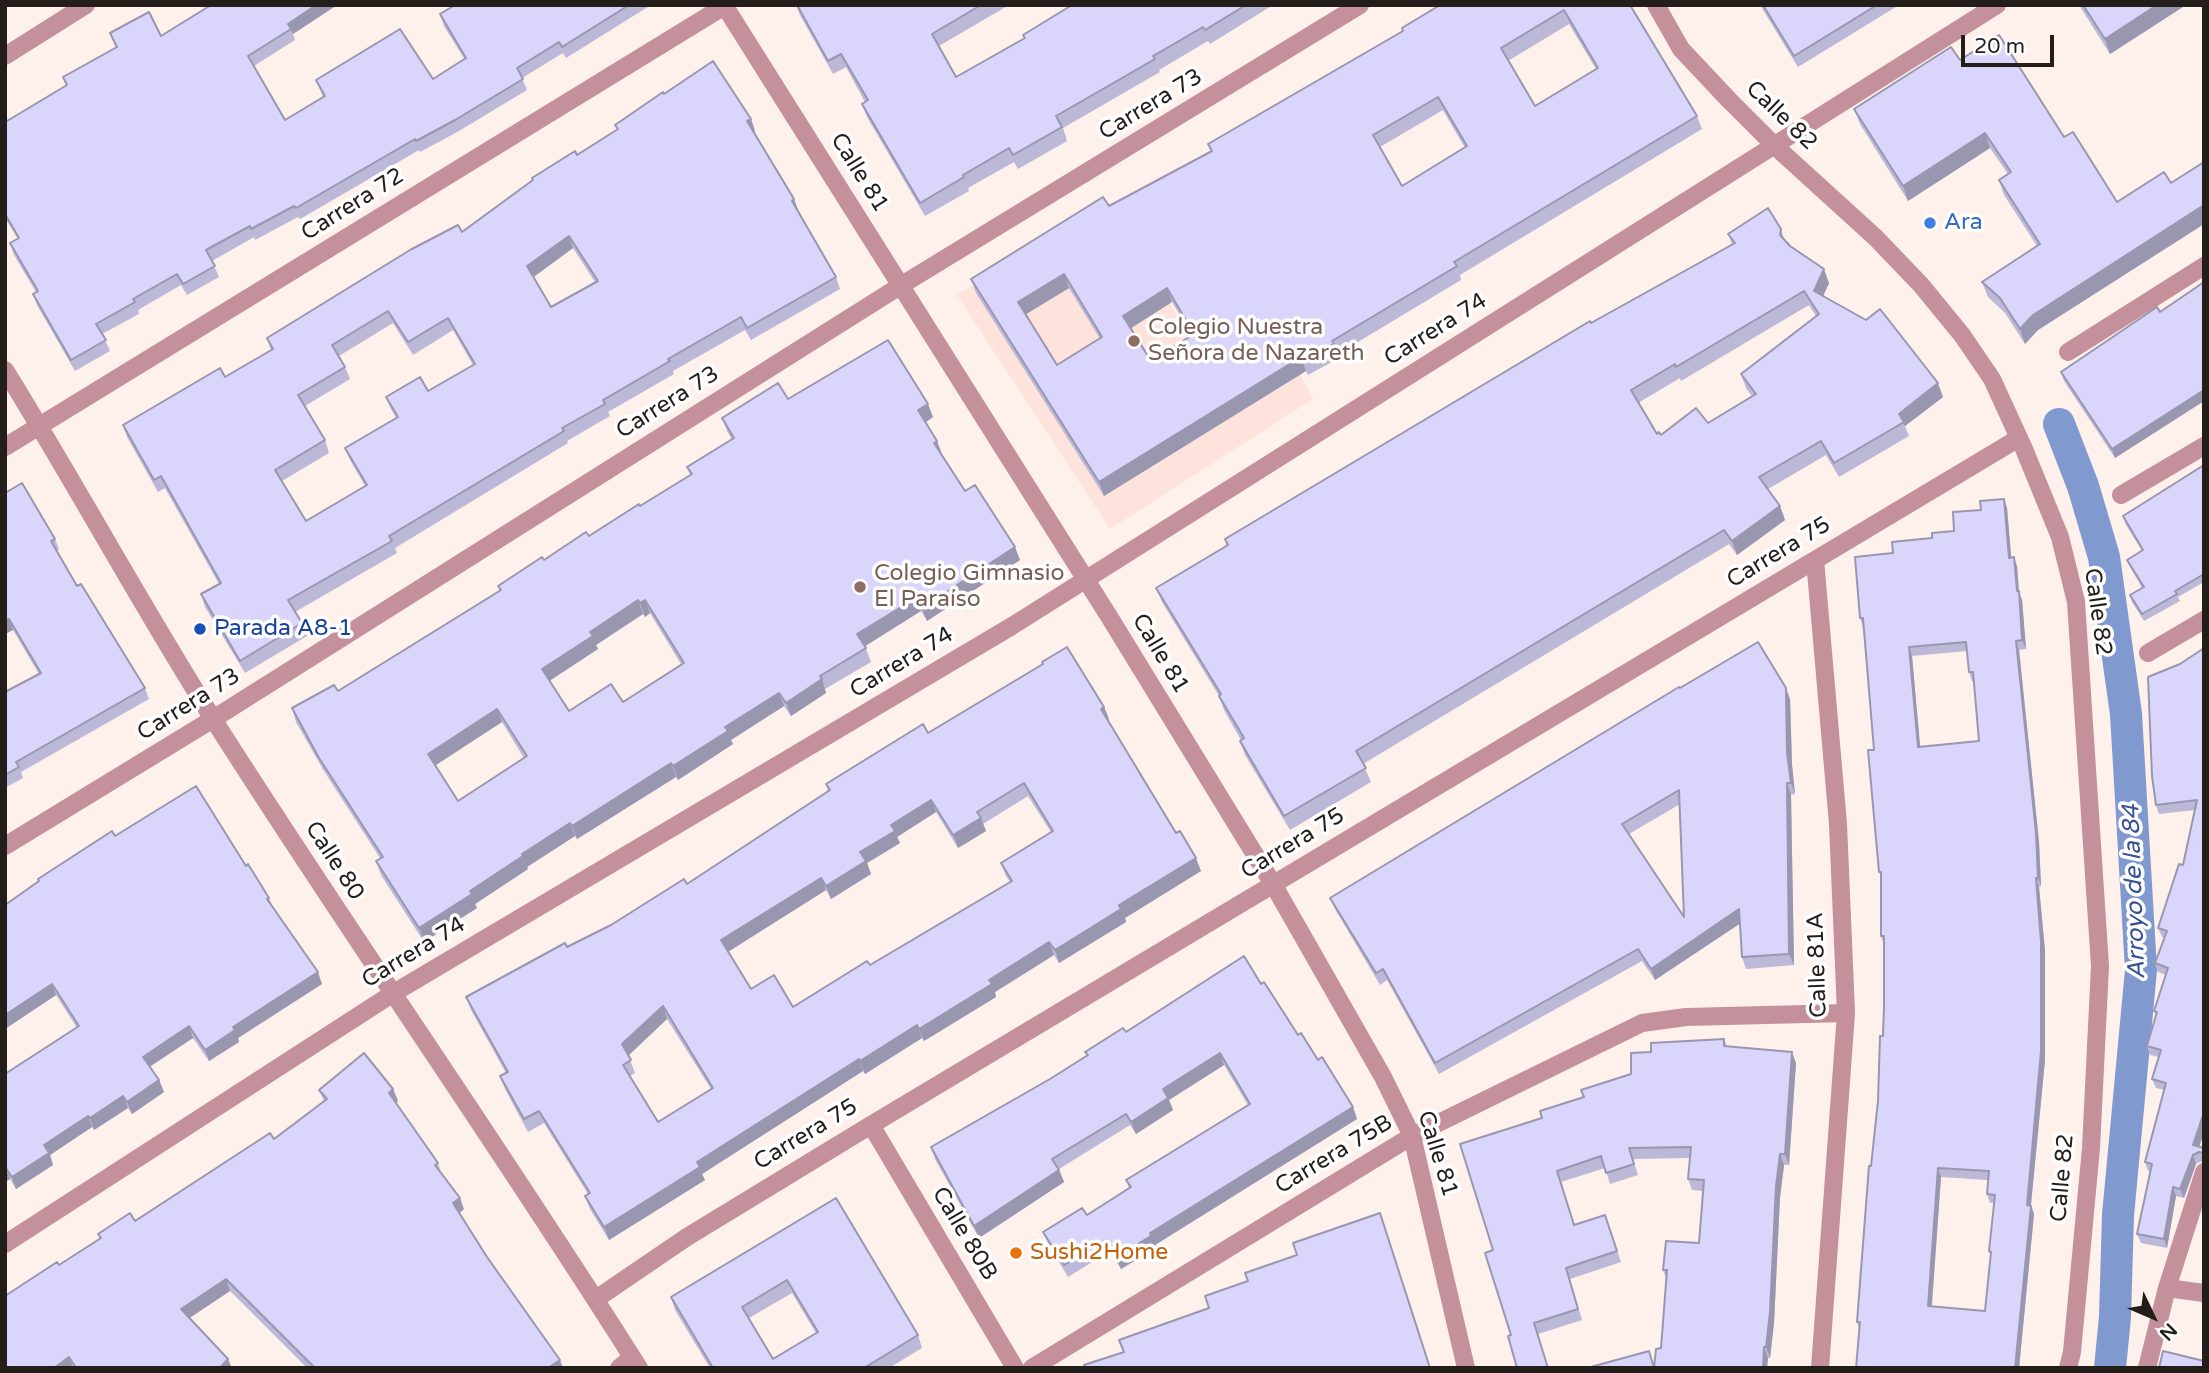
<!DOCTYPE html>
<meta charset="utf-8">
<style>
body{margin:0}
#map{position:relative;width:2209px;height:1373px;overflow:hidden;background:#fef0eb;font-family:"Varela Round",sans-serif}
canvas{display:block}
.frame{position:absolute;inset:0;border:7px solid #241e1b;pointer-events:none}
.north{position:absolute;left:2118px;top:1282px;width:70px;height:70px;-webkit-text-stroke:5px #fff;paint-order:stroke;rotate:134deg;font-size:19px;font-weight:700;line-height:28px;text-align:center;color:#241e1b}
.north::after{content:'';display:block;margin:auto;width:24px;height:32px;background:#241e1b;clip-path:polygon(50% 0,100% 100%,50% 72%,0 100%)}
.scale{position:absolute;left:1961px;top:35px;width:93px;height:32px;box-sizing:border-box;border:4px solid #241e1b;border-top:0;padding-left:9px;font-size:21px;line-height:24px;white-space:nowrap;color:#241e1b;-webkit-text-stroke:5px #fff;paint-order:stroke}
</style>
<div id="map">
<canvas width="2209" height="1373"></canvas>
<div class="frame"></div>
<div class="north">N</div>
<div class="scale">20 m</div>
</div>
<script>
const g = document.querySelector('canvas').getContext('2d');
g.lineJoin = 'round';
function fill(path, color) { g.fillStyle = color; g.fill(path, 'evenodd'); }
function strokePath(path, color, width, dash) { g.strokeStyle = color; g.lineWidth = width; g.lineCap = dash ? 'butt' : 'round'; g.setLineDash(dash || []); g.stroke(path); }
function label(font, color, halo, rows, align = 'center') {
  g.font = font + ' "Varela Round",sans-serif'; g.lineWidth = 7; g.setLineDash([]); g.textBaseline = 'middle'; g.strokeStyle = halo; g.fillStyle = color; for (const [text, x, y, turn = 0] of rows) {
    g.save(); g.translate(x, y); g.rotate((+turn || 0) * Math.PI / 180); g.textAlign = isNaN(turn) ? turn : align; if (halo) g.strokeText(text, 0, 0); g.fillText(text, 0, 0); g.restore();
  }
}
fill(new Path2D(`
 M1108,201L1177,315L1248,275L1313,399L1110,529L957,295Z`), '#fde3db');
strokePath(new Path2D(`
 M2059,424L2083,486L2104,557L2126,714L2141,970L2118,1215L2115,1317L2110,1368`), '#8099ce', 32);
strokePath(new Path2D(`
 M724,5L1110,618L1273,884L1383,1077L1412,1136L1466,1368
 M5,56L86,5
 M2068,352L2204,266
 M5,447L726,5
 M2121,495L2204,446
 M1815,560L1838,824L1846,1013L1820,1368
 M2148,653L2204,620
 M5,846L213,719L900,286L1360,5
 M871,1125L1015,1368
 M5,1244L392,994L1012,626L1997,5
 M2167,1288L2204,1293
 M596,1299L687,1237L871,1125L2019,438
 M619,1368L632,1357
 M1032,1368L1412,1136L1642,1023L1686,1017L1846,1013
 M2147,1368L2167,1288L2204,1172`), '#c4909b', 18);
strokePath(new Path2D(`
 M1656,5L1681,49L1729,100L1776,147L1876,238L1921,285L1962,335L1992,379L2024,449L2060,537L2076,602L2100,966L2091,1148L2072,1352L2068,1368
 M5,370C77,486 142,607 215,722C353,939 502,1150 639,1368`), '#c4909b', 18);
fill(new Path2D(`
 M211,5H337L293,34L295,40L254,66L285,120L323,97L316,80L433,79L465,60L444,26L440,14L455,5H651L566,58L563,53L522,78L527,90L459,131L420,152L419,150L300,219L298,217L255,240L254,237L212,261L219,277L187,295L181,285L138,310L139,314L102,334L110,351L75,371L37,305L33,294L36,292L14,255L10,243L18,239L5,218V118L7,121L66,86L63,77L116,48L110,33L161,36Z
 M796,5H1009L939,46L956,77L1024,38L1072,5H1273L1210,44L1208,41L1159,70L1160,72L1063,128L1067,141L1018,169L1014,162L968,188L969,191L925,216L867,117L862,104L865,102L846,67L833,74L800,15Z
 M1440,5H1630L1697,116L1702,129L1460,275L1461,280L1338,354L1339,358L1308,375L1306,371L1104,496L976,293L971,279L1211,151L1208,144L1403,31ZM1569,24L1596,69L1535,106L1508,61ZM1443,110L1465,148L1402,186L1380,147ZM1069,288L1100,339L1057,365L1026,314ZM1172,302L1192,335L1151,361L1131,328Z
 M1760,5H1899L1798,67Z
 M2079,5H2186L2110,54Z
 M1960,60L2064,137L2117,202L2171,183L2204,162V224L2038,330L2025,344L2005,313L1988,297L1982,282L2037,246L2004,195L1999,180L2008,174L1990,148L1908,201L1860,124L1854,109Z
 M664,94L751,119L755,131L754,132L836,277L840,289L751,340L745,330L673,371L674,374L608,412L610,416L567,441L568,443L395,548L397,553L295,612L302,623L307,636L245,673L205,607L201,594L219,584L165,488L158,492L127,437L123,425L225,377L271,350L267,338L462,232L577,155L617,130L615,125ZM573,248L595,282L551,307L533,277ZM393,323L413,355L453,330L473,365L428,391L386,397L391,409L396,418L345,448L350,460L365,486L306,521L282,481L329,453L325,440L305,406L350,379L345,367L339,356Z
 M1781,229L1785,241L1829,283L1823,296L1943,397L1905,426L1909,436L1839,477L1826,455L1768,489L1780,506L1785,520L1737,555L1729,544L1363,764L1371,782L1290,830L1245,755L1240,741L1241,740L1224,710L1219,696L1162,602L1156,588L1227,546L1225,539L1591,323L1732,244L1728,234ZM1809,305L1816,316L1741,374L1746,388L1752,396L1708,423L1661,435L1657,434L1638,403L1680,378L1681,381Z
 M2204,282V401L2115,458L2064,381L2061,372L2160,312Z
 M788,399L933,417L926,422L942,455L965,491L1020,560L927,621L921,611L865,646L871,662L825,689L826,693L791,716L784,706L731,740L733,744L678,780L676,777L577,839L575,836L527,867L528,869L475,904L477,908L424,942L381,875L376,861L380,858L324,771L296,722L292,708L338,691L500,590L498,586L544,560L589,536L690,475L687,467L732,440L727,431L722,418ZM650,613L681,664L623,702L569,711L550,681L598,649L596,645L643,614L645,617ZM502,722L524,758L458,801L435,765Z
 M2204,465V582L2178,597L2180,601L2144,621L2132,602L2130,595L2142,588L2130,567L2127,560L2142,551L2125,523L2123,516Z
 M5,493L55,539L59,549L57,551L77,586L145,688L149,699L21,772L23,778L5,788V692L39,674L13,630L5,634Z
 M2004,499L2007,508L2011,557L2017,566L2019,592L2022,600L2026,649L2019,650L2039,842L2041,886L2039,887L2045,951V1060L2031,1205L2034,1214L2019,1368L1859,1329L1857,1322L1871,1166L1878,1101L1884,1007V945L1881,936V877L1879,872L1874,750L1863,627L1860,618L1893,553L1954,531L1981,510ZM1967,651L1969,672L1972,681H1974L1979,741L1920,747L1912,656ZM1941,1177L1988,1180L1987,1194L1990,1203H1995L1989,1251L1991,1256L1985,1311L1932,1306Z
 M2204,648V1132L2199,1147L2204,1148V1161H2202L2196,1164L2184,1198L2176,1196L2167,1248L2141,1243L2137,1234L2150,1171H2148L2145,1162L2164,1090L2156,1088L2152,1079L2159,1057L2150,1055L2147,1046L2156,1017L2154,1011L2166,975L2158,972L2155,963L2164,938L2162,937L2158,928L2183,865L2195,810L2159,814L2156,805L2180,664Z
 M1680,688L1790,699L1792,765L1795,794L1791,795L1794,965L1746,969L1742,957L1740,923L1655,980L1642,961L1439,1074L1387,980L1380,985L1335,909L1330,898ZM1680,804L1684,917L1629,834Z
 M1104,707L1109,719L1108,720L1153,795L1201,871L1125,918L1126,922L1059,963L1054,955L995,992L996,997L924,1041L922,1038L865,1074L863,1071L702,1174L705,1180L609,1240L590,1209L585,1196L588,1194L544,1123L528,1132L505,1089L500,1076L506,1073L471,1010L466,997L611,925L687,884L828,791L826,784L928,733ZM1028,796L1051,832L1001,863L1006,876L1010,882L870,965L793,1007L751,989L728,952L826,890L831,899L871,874L867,863L900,843L897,837L936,812L958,848L986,831L983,824ZM667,1019L711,1089L658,1122L630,1076L635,1073L628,1055Z
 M115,836L246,866L269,898L272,906L322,984L238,1038L239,1042L209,1061L193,1038L150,1067L159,1080L164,1092L132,1114L128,1108L94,1130L92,1127L50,1155L53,1165L16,1189L10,1179L5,1182V1074L77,1028L56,995L5,1029Z
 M1261,984L1353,1107L1357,1119L1155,1245L1156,1248L1121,1269L1110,1251L1068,1277L1048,1243L1043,1232L1087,1215L1129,1188L1126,1180L1248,1105L1224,1065L1169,1100L1173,1110L1136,1134L1130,1125L1059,1169L1064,1182L979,1238L935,1159L931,1147L1050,1079L1087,1056L1085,1052L1126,1032Z
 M1724,1039L1727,1046L1796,1063L1789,1165H1784L1780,1197L1774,1323L1770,1358H1768L1767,1368H1654L1661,1348L1666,1278L1663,1270L1699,1243L1703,1191L1692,1190L1688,1179L1690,1158L1633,1159L1638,1175L1610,1184L1605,1168L1561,1182L1575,1225L1609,1226L1621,1262L1570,1279L1582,1320L1538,1334L1511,1335L1493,1250L1542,1118L1631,1074L1651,1052Z
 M393,1089L398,1101L396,1103L438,1163L441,1173L464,1209L459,1213L487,1257L563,1368H307L230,1291L189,1318L232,1368H5L59,1265L100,1239L98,1234L135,1221L274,1139L324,1101L319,1090Z
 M836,1198L918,1335L922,1348L889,1368H710L675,1310L671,1297ZM792,1293L816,1333L773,1359L749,1318Z`), '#bbb8d8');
fill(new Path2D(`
 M316,5H337L293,34L288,24Z
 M2157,5H2186L2110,54L2105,39Z
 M751,119L755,131L752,133L747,121Z
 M1985,133L1990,148L1908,201L1903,186Z
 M794,199L799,212L796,213L792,201Z
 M2204,205V224L2038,330L2025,344L2020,329L2033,315Z
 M569,236L573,248L531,279L527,266Z
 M1824,269L1829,283L1819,305L1814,291Z
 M1064,274L1069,288L1023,316L1018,302Z
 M1167,288L1172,302L1128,330L1123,316Z
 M1301,357L1306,371L1104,496L1099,482Z
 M1938,383L1943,397L1905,426L1899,414Z
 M2204,390V401L2115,458L2112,449Z
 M928,404L933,417L923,424L918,410Z
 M937,441L942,454L939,456L934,443Z
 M2004,499L2007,508L2012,566L2009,558Z
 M1780,506L1785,520L1737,555L1732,541Z
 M1015,547L1020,560L927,621L922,608Z
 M2014,557L2017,566L2019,592L2022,600L2026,649L2022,640Z
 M916,598L921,611L862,648L857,634Z
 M638,600L643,614L596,645L598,649L547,682L542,669L590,632Z
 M645,600L650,613L645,617L640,603Z
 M9,619L13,630L5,634V621Z
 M2016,641L2019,650L2039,842L2041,886L2038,878Z
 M1909,647L1912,656L1921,756L1918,747Z
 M822,679L826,693L791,716L786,703Z
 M1786,688L1790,699L1792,765L1795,794L1791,783L1787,753Z
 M779,693L784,706L731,740L733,744L678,780L673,766L725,727Z
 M1104,707L1109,719L1105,721L1101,709Z
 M497,709L502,722L433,767L428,754Z
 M671,763L676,777L577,839L572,826Z
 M1787,783L1791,795L1794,965L1789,954Z
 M931,800L936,812L897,837L900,843L867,863L871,874L831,899L826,886L860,852L891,825Z
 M981,818L986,831L958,848L953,835Z
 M570,823L575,836L527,867L528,869L475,904L477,908L424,942L419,928L470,891L522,854Z
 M1196,858L1201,871L1125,918L1126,922L1059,963L1055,950L1119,905Z
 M821,878L826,890L726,953L721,940Z
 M2036,878L2039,887L2045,951V1060L2030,1214L2027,1205Z
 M1739,909L1744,921L1655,980L1651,969Z
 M1049,942L1054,955L995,992L996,997L924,1041L919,1029L989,980Z
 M318,972L322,984L238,1038L239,1042L209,1061L205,1050L233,1027Z
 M52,984L56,995L5,1029V1015Z
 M663,1006L667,1019L627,1057L622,1044Z
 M917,1025L922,1038L865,1074L860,1061Z
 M189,1026L193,1038L147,1068L143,1057Z
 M1792,1052L1796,1063L1789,1165L1785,1154Z
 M1220,1053L1224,1065L1169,1100L1173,1110L1136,1134L1131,1122L1163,1089Z
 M859,1059L863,1071L702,1174L705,1180L609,1240L604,1227L697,1162Z
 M159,1080L164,1092L132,1114L127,1102Z
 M393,1089L398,1101L393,1105L389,1093Z
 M123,1096L128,1108L94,1130L90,1118Z
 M1353,1107L1357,1119L1155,1245L1156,1248L1121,1269L1116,1257L1150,1233Z
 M2204,1112V1132L2197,1154L2193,1145Z
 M88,1116L92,1127L50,1155L53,1165L16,1189L12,1177L44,1145Z
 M1780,1154L1784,1165L1780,1197L1774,1323L1770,1358L1766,1347L1776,1186Z
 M2193,1155L2196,1164L2184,1198L2180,1189Z
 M5,1167L10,1179L5,1182Z
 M1938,1168L1941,1177L1931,1314L1928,1306Z
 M1059,1170L1064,1182L979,1238L974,1226Z
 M2173,1187L2176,1196L2167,1248L2164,1239Z
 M460,1198L464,1209L457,1215L453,1203Z
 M2031,1206L2034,1214L2019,1368H2015Z
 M226,1279L230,1291L185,1321L181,1309Z
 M1764,1347L1768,1358L1767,1368H1763Z
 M69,1357L73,1368H54Z
 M228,1359L232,1368H220Z
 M560,1360L563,1368H548Z`), '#9996b0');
const building = new Path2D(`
 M211,5H316L288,24L291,29L248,56L285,120L325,96L316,80L400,29L433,79L466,58L440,14L455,5H629L562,47L559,42L517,68L523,79L455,120L416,141L415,139L296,208L294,206L251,229L250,226L206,250L215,266L183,284L177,274L133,299L135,302L96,324L106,340L71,360L33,294L38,291L10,243L19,238L5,214V118L7,121L67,85L63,77L117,47L110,33L149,12L161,36Z
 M797,5H981L932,34L956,77L1025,38L1023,35L1072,5H1246L1205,30L1203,27L1153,56L1155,59L1056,116L1062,127L1013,155L1009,148L963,175L964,177L920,203L862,104L868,100L841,54L828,61Z
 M1440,5H1630L1697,116L1454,262L1457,266L1332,341L1334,344L1303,361L1301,357L1099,482L971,279L1103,197L1109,206L1212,151L1208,144L1403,31L1402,28ZM1564,10L1598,68L1535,106L1501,48ZM1438,97L1467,146L1402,186L1373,135ZM1064,274L1102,337L1057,365L1018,302ZM1167,288L1194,334L1151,361L1123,316Z
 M1763,5H1877L1794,56Z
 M2083,5H2157L2105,39Z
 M1999,35L2064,137L2073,132L2117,202L2164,172L2171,183L2204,162V205L2033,315L2020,329L2000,298L1982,282L2040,244L1999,180L2011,172L1985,133L1903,186L1854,109L1951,47L1960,60Z
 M713,61L751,119L747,121L794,199L792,201L836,277L747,328L741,317L668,359L670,361L603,400L605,404L562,428L564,431L389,536L392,541L288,600L302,623L240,661L201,594L221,583L161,476L154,480L123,425L220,368L225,377L273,349L267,338L410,250L458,225L462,232L533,180L532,178L575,151L577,155L618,129L615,125L663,92L664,94ZM569,236L598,281L551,307L527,266ZM388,311L408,342L448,318L475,364L428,391L420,377L386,397L398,417L345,448L367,485L306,521L275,470L325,440L298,395L345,367L332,345Z
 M1768,208L1781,229L1780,235L1790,246L1824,269L1814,291L1866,320L1880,309L1938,383L1899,414L1904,422L1834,463L1821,441L1759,477L1780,506L1732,541L1724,530L1356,751L1366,768L1284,816L1240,741L1244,738L1219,696L1221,694L1156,588L1228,545L1225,539L1590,321L1591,323L1735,243L1728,234ZM1804,291L1819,314L1741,374L1756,394L1708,423L1696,408L1661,435L1659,432L1657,434L1631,390L1675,364L1676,367Z
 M2204,282V390L2112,449L2061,372L2157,307L2160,312Z
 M888,340L928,404L918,410L937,441L934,443L965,491L975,485L1015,547L922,608L916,598L857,634L866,648L820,676L822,679L786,703L779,693L725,727L728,731L673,766L671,763L572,826L570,823L522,854L523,856L470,891L472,894L419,928L376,861L383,857L319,758L292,708L334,685L338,691L501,590L498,586L542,557L544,560L586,532L589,536L639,504L640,506L692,474L687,467L734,438L722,418L778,383L788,399ZM638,600L640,603L645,600L684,663L623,702L611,684L569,711L542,669L593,636L590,632ZM497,709L527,756L458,801L428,754Z
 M2204,465V574L2175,591L2177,594L2142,614L2130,595L2144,587L2127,560L2143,550L2123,516Z
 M22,483L55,539L51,541L77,586L81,584L145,688L16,762L19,767L5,775V692L41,673L9,619L5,621V493Z
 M2004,499L2009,558L2014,557L2017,591H2019L2022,640L2016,641L2036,833L2038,878H2036L2041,942V1051L2027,1205L2031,1206L2015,1368H1856L1860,1322H1857L1869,1166H1871L1878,1101L1880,1036H1883L1884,1007V936H1881V872H1879L1868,750H1874L1863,618H1860L1855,557L1893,553L1892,542L1932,538V533L1954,531L1953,512L1981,510L1980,501ZM1966,642L1969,672H1973L1979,741L1918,747L1909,647ZM1938,1168L1989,1171L1987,1194L1995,1195L1989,1251L1991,1252L1985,1311L1928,1306Z
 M1758,642L1786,688L1787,753L1791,783H1787L1789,954L1742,957L1739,909L1651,969L1638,949L1435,1063L1383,969L1376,973L1330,898L1679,687L1680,688ZM1679,790L1684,917L1622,824Z
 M1067,647L1104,707L1101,709L1153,795L1176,833L1180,831L1196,858L1119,905L1121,909L1055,950L1049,942L989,980L992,984L919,1029L917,1025L860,1061L859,1059L697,1162L700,1167L604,1227L585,1196L590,1193L539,1111L524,1119L500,1076L508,1072L466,997L565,943L567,947L611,925L684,879L687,884L830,790L826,784L923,724L928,733L1043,664L1042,662ZM1024,783L1053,831L1001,863L1012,881L870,965L867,961L793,1007L774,975L751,989L721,940L821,878L826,886L866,861L860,852L895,831L891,825L931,800L953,835L981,818L977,812ZM663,1006L713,1088L658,1122L623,1065L631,1060L622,1044Z
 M2204,648V1112L2193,1145L2204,1148V1153L2199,1152L2193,1155L2180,1189L2173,1187L2164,1239L2137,1234L2152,1164L2145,1162L2166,1083L2152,1079L2161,1050L2147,1046L2157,1012L2154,1011L2168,968L2155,963L2167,931L2158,928L2179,864L2183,865L2197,800L2156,805L2152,776L2148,677L2180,664Z
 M196,786L246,866L248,864L269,898L267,899L318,972L233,1027L235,1030L205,1050L189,1026L143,1057L159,1080L127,1102L123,1096L90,1118L88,1116L44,1145L49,1153L12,1177L5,1167V1074L79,1026L52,984L5,1015V905L39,881L38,879L112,831L115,836Z
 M1244,956L1261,984L1264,982L1298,1035L1301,1033L1318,1060L1322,1057L1353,1107L1150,1233L1151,1236L1116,1257L1106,1240L1064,1265L1043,1232L1082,1208L1087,1215L1131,1187L1126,1180L1250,1104L1220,1053L1163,1089L1168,1098L1131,1122L1126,1114L1052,1159L1059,1170L974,1226L931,1147L1050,1079L1088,1055L1085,1052L1123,1028L1126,1032Z
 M1724,1039V1046L1792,1052L1785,1154H1780L1776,1186L1770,1312L1766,1347H1764L1763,1368H1654L1656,1349L1661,1348L1667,1270H1663L1666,1241L1699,1243L1704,1180L1688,1179L1691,1147L1629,1148L1634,1164L1606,1173L1601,1156L1557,1171L1574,1225L1605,1215L1617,1251L1566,1268L1578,1309L1534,1323L1548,1368H1517L1508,1336L1511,1335L1485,1253L1493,1250L1460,1144L1542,1118L1540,1111L1584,1097L1581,1090L1631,1074V1053L1651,1052V1043Z
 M364,1053L393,1089L389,1093L438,1163L435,1165L460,1198L453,1203L487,1257L560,1360L548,1368H315L226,1279L181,1309L228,1359L220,1368H76L69,1357L54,1368H5V1296L57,1262L59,1265L101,1238L98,1234L130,1213L135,1221L270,1133L274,1139L327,1099L319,1090Z
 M836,1198L918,1335L864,1368H713L671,1297ZM787,1280L818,1332L773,1359L742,1307Z
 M1380,1213L1430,1368H1085L1084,1365L1124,1352L1119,1340L1209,1308L1205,1296L1248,1281L1245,1273L1297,1255L1293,1243Z
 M1649,1351L1654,1368H1587Z
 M2163,1351L2204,1361V1368H2159Z`);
fill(building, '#dad6fb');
strokePath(building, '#9996b0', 2);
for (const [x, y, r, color] of [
 [1930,223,7,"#3f7fe0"],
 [1134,341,7,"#8d6e63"],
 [860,587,7,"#8d6e63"],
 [200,629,7,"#1a4fb4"],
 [1016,1253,7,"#e8710a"]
]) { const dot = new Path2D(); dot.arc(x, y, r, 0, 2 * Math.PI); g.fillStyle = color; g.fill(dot); strokePath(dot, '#fff', 2.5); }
label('23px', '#241e1b', '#fff', [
 ["Carrera 73",1151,105,-31],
 ["Calle 82",1781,116,44],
 ["Calle 81",859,173,58],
 ["Carrera 72",353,205,-32],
 ["Carrera 74",1436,330,-32],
 ["Carrera 73",668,403,-32],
 ["Carrera 75",1779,553,-31],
 ["Calle 82",2097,612,82],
 ["Calle 81",1160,654,59],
 ["Carrera 74",902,663,-31],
 ["Carrera 73",189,705,-32],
 ["Carrera 75",1293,844,-31],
 ["Calle 80",334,861,57],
 ["Carrera 74",414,953,-31],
 ["Calle 81A",1818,965,-92],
 ["Carrera 75",806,1135,-31],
 ["Calle 81",1437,1154,73],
 ["Carrera 75B",1334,1155,-31],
 ["Calle 82",2063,1178,-85],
 ["Calle 80B",964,1234,59]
]);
label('23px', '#366cbe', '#fff', [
 ["Ara",1944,223]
], 'left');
label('23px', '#785e54', '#fff', [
 ["Colegio Nuestra",1148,328],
 ["Señora de Nazareth",1148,354],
 ["Colegio Gimnasio",874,574],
 ["El Paraíso",874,600]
], 'left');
label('23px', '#164399', '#fff', [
 ["Parada A8-1",214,629]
], 'left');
label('23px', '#c56008', '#fff', [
 ["Sushi2Home",1030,1253]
], 'left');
label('italic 24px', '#365295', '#fff', [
 ["Arroyo de la 84",2135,892,-92]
]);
</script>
